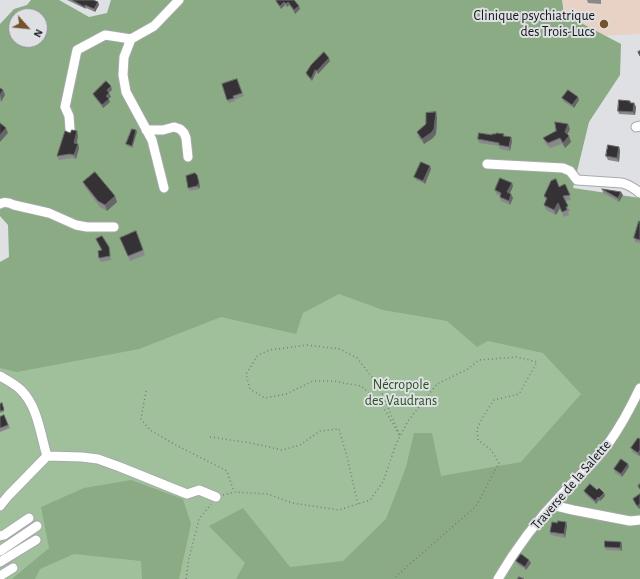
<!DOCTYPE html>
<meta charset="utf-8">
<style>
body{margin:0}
#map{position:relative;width:640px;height:579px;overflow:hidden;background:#dee0e3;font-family:"Alegreya Sans",sans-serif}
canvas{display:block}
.north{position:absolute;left:8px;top:8px;width:40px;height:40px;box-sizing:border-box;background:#dee0e3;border:1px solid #8e8f91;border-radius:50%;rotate:117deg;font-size:11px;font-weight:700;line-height:16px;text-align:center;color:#151617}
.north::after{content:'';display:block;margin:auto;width:14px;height:18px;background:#75522b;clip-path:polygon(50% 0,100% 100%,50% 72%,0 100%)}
</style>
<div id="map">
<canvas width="640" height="579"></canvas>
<div class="north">N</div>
</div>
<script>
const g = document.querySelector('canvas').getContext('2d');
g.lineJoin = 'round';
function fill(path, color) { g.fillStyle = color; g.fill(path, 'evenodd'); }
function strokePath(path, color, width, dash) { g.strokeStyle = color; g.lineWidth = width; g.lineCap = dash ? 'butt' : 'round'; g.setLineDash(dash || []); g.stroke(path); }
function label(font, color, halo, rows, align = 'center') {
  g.font = font + ' "Alegreya Sans",sans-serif'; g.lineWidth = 4; g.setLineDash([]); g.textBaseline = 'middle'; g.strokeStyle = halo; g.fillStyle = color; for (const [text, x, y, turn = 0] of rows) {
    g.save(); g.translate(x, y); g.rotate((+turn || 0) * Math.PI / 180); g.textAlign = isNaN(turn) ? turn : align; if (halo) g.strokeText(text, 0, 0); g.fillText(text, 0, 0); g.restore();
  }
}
fill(new Path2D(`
 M562,0H640V34L573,37L565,14Z`), '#e7d2c5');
fill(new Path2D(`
 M640,267L495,579H0V323Z`), '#a0c09b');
fill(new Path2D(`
 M31,0H59L89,17L107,13L111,0H562L564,14L621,44L620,75L589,122L573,188L640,198V579H236L245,563L209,526L243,508L290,567L343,561L386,519L406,467L414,433H432L441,476L521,462L581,394L543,353L488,341L477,347L447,321L383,310L339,294L303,313L296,334L221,317L139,349L17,372L0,368V262L9,257L8,225L0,216V24L14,9L27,5ZM16,16H40V40H16Z
 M131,480L183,499L191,524L179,579H142L141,561L74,554L40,569L35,579H12L49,548L41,507L84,488Z`), '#8aab84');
const minor = new Path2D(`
 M131,39L124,57L123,75L126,92L152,140L164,188
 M131,39L154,26L179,0
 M636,127L640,126
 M70,129L69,116L65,107L77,50L105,35L131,39
 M146,130H163L174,127L180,129L184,133L186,138L188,157
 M487,164L563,168L570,171L577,180L622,183C630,185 634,188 640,193
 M0,204C5,201 10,203 14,205L49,213L76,225L87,227H114
 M0,376C7,380 15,384 21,390C38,407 40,433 47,456L82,457L98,459L120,467L187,494L199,490L216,497
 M552,505L573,510L630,521L640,520
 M0,506L8,496L47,456
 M0,536L4,535L29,518
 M0,551L37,526
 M0,562L36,540
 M0,576L13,568
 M498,579C516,548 538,519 563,493C578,477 595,462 608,444C621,426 631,407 640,388`);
strokePath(minor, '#a7a9ab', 11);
strokePath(new Path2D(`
 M307,345L340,349L357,358L379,386L400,436L380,402L361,386L333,381H313L286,394L265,398L250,389L246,374L258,355L270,350Z
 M146,391L141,419L150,430L174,444L227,471L234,492
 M210,437L251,443L282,450L300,445L320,431L339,429L347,457L358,504
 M223,495L235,492L268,494L292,503L339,510L370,500L383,482L396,444L408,421L437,384L468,369L479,360L517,357L537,362L519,394L494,400L484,415L477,429L478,440L491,450L499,463L476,506L393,579
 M186,579L189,558L199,519L211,504`), '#7b7c7e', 1.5, [1, 3]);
strokePath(minor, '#fff', 9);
fill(new Path2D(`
 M67,0H93L98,2L99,5L95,12L86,8V9Z
 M294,0L300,9L295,14L289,5L287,7L285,5L281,9L277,4L276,1Z
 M587,0H601V4L588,3Z
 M330,61L318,74L316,72L312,81L307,76L306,73Z
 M237,79L244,96L234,100L235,101L229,103L227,100Z
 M112,90L109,92L111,97L108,98L110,102L103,108L94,97L93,94Z
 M562,98L579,100L574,108L564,102Z
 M630,101L631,103H634L636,107L635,115L619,114L618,111Z
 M436,112L437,118L436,134L433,138L424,144L418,137L417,132L426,124Z
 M570,129L567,135L571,142L565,148L562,144L550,148L545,143L543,138Z
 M77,131L78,136L77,143L78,144L79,148L76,159L72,158L59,160L57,156L70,133Z
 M137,132L132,148L127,146L126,144Z
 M496,134H504V136L511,137L512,141L510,151L500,149L499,146L479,143L478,139L492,135Z
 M620,150L619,162L608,160L606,156Z
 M430,166L431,169L425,184L416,180L414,177Z
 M197,175L200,186L199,189L190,191L188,188Z
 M83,182L115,196L117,202L107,211L100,207L85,187Z
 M512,183L513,186L510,193L513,198L510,205L501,201L500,197V196L496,194L495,190Z
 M565,184L571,200L565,201L570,211L568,212L569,215L564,217L560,208L556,215L546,210L544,205L546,202L544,196L559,187Z
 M602,189L623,195L619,202L603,193Z
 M640,222V243L635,242L634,238Z
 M136,231L145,255L130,261L120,238Z
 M96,239L110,250L111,260L101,262L99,258L101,250Z
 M2,403L4,412L0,413V404Z
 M4,415L10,428L0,432V417Z
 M638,438L639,456L632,452L631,448Z
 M628,464L629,467L622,477L615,473L614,469Z
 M597,490L604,493L605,496L600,501L599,500L596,504L585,494L584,491Z
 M566,522L567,526L565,538L551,535L550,532Z
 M621,542L622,545V551L606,550L605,547Z
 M529,560L531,563L526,570L517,564L516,561Z`), '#89898c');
fill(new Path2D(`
 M98,2L99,5L95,12L94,9Z
 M284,2L285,5L281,9L280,6Z
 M288,2L289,5L287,7L286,4Z
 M299,6L300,9L295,14L294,10Z
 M329,58L330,61L318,74L317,71Z
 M315,70L316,72L312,81L311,79Z
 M111,86L112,90L108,93L107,90Z
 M3,90L5,95L1,102L0,95Z
 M109,93L111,97L108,99L106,96Z
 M578,97L579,100L574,108L572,105Z
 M109,99L110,102L103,108L102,105Z
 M634,103L636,107L635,115L633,112Z
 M436,112L437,118L436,134L433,138L424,144L422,139Z
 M568,124L570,129L566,137L565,132Z
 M6,128L8,133L0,142V135Z
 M136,130L137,132L132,148V146Z
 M77,131L78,136L76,147L74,143Z
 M569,136L571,142L565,148L563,143Z
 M511,137L512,141L510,151L509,147Z
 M78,144L79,148L76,159L74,155Z
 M619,147L620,150L619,162L617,158Z
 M430,166L431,169L425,184L423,181Z
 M197,175L200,186L199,189L197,186Z
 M512,183L513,186L509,196L507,192Z
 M621,192L623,195L619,202L618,198Z
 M511,194L513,198L510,205L509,201Z
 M115,196L117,202L107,211L105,205Z
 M558,203L560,208L556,215L554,210Z
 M640,450V455L639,456L638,453Z
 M628,464L629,467L622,477L621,474Z
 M604,493L605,496L600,501L599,498Z
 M598,497L599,500L596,504L595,501Z
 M640,504V508L639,509L637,506Z
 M566,522L567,526L565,538L564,534Z
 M621,542L622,545V551L620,548Z
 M529,560L531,563L526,570L525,567Z`), '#676668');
const building = new Path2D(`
 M72,0H93L98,2L94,9L85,5V7Z
 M277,0H294L299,6L294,10L288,2L286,4L284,2L280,6L276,1Z
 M640,51V56L638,52Z
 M324,52L329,58L317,71L315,70L311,79L306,73L311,65Z
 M237,79L242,93L233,96L234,98L227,100L222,84Z
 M106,81L111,86L107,90L109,93L106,96L109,99L102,105L93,94Z
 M0,88L3,90L0,95Z
 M568,90L578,97L572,105L562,98Z
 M619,100L630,101V103H634L633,112L618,111Z
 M436,112L434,129L431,133L422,139L417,132L426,124V113Z
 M555,122L568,124L565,132L569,136L563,143L560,138L548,143L543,138L556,131Z
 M0,123L6,128L0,135Z
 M132,129L136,130L132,146L126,144Z
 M72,130L77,131L74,143L78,144L74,155L70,154L57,156L65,131L70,133Z
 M479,133L492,135V134H496V133L504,134L503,136L511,137L509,147L499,145V143L478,139Z
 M608,145L619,147L617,158L606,156Z
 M421,162L430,166L423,181L414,177Z
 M95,172L115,196L105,205L98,201L83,182Z
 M195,173L197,175L199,183L197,186L188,188L186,176Z
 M500,178L512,183L507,192L511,194L509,201L500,197L501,193L495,190Z
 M556,179L559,187L565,184L570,195L563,196L568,206L566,207L567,210L562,212L558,203L554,210L544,205L547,198L544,196L551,181Z
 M602,189L621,192L618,198Z
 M639,221L640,222V240L634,238Z
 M136,231L143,250L128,256L120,238Z
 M102,236L109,247L110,256L99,258L98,251L102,250L96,239Z
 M2,403L4,410L0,411V404Z
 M4,415L8,425L0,428V417Z
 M638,438L640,439V450L638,453L631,448Z
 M621,459L628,464L621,474L614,469Z
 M590,484L597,490L599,488L604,493L599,498L598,497L595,501L584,491Z
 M640,484V489L638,486Z
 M640,494V504L637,506L633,499Z
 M558,521L566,522L564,534L550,532L552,522L557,523Z
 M605,541L621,542L620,548L605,547Z
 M521,554L529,560L525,567L516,561Z
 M519,577L524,579H518Z`);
fill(building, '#343234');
strokePath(building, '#676668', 1);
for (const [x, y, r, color] of [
 [604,24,5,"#75522b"]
]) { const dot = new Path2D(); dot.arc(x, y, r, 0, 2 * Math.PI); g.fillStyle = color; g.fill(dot); strokePath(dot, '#dee0e3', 1.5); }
label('14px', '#151617', '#dee0e3', [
 ["Clinique psychiatrique",595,16],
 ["des Trois-Lucs",595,32]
], 'right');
label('14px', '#25521d', '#dee0e3', [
 ["Nécropole",401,385],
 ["des Vaudrans",401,401]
]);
label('14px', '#151617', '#dee0e3', [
 ["Traverse de la Salette",571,485,-49]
]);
</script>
